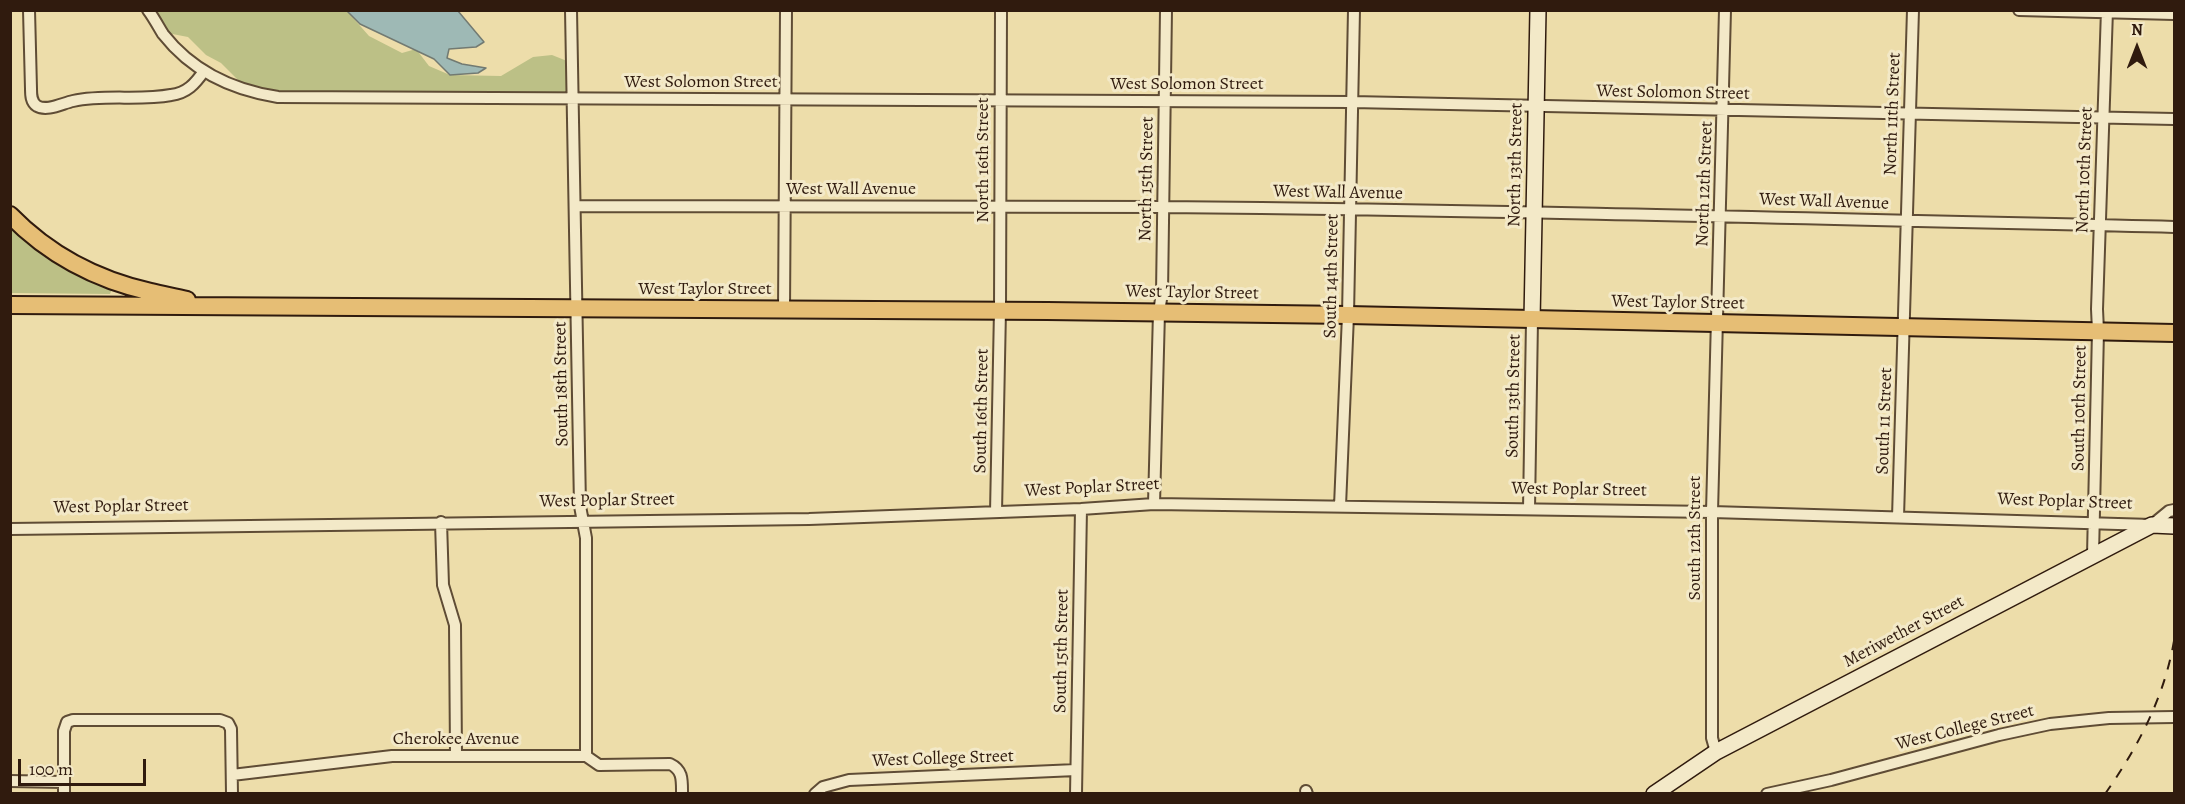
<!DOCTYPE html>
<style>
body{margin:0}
#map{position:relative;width:2185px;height:804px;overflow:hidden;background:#edddaa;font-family:Alegreya,serif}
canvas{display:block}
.frame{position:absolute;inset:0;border:12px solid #301b0e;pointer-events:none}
.north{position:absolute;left:2107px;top:18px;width:60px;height:60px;-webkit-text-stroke:4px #f3e9c8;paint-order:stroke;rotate:0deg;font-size:16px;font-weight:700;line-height:24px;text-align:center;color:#301b0e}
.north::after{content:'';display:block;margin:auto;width:21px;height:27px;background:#301b0e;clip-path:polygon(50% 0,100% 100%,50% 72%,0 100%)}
.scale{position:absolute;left:18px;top:759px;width:128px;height:27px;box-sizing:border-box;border:3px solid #301b0e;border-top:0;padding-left:8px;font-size:18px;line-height:21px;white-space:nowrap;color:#301b0e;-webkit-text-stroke:4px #f3e9c8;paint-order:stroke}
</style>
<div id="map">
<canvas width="2185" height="804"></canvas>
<div class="frame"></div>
<div class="north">N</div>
<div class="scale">100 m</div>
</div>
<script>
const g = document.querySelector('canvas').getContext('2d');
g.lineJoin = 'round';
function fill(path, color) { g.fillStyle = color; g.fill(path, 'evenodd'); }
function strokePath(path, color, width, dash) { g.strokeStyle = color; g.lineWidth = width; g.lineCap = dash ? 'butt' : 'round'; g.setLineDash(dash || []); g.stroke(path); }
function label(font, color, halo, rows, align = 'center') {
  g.font = font + ' Alegreya,serif'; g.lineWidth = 6; g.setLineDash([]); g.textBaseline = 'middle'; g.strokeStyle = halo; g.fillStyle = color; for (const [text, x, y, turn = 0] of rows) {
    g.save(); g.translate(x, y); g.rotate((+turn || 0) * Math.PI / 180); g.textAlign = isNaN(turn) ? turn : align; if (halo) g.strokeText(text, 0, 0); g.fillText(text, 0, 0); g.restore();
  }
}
fill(new Path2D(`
 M146,11H347L369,36L402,53L416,49L429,66L450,75L501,76L533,57L552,55L572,63V99L251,93L221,63L206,55L188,37L162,32Z
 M10,220L112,289L110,294L11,293Z`), '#bcc086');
const water = new Path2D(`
 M347,11H458L484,42L476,47L449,49L447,58L462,64L486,68L478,73L450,75L434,59L360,24Z`);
fill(water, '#9eb9b5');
strokePath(water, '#727a72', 1.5);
const street = new Path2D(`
 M29,10L31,89C31,95 31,102 37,106C47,112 63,103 73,101C106,94 139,101 171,95C187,93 195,84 204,71
 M148,10C154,18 158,26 163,34C192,71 232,90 278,97L1352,102L2174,119
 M571,10L580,506L586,538V756
 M2019,10L2174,14
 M575,206C770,206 966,205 1162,207C1499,210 1837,219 2174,227
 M784,310L786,10
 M1154,504L1159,312L1162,293L1166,10
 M1340,506L1348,315L1354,10
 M1529,509L1532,320
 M996,512L1000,310L1001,10
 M1898,517L1913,10
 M441,522L443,585L455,625L456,756
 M10,529L809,519L1081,509L1154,504L1712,512L2152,525L2169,511L2174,510
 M2093,555L2098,331L2097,309L2107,10
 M1716,752L1712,738V512L1725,10
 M232,775L392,756H586L599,765L670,764C683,770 682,780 682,794
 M10,781L64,782
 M1306,791L1307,794
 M64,794V731L67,722L73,720H220L228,723L231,729L232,794
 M815,794L823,787L849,780L1076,770
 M1076,794L1081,509
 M1767,794L1831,780L1999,735L2050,724L2109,718L2174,717`);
const secondary = new Path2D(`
 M1532,320L1538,10
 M1654,794L1716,752L2152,525L2174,526`);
const primary = new Path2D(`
 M10,215C49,255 97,280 151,292C163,295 175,297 187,300
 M10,305L1047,311L1348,315L2174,333`);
strokePath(street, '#5f4c35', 14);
strokePath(secondary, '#301b0e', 18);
strokePath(primary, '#301b0e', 20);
strokePath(street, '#f3e9c8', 10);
strokePath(secondary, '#f3e9c8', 15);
strokePath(primary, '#e6be75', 16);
strokePath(new Path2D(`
 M2105,794C2138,747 2164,698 2174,641`), '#301b0e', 2, [10, 10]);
label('18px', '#301b0e', '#f3e9c8', [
 ["West Solomon Street",701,83],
 ["West Solomon Street",1187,85],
 ["West Solomon Street",1673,93,1],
 ["North 11th Street",1893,114,-88],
 ["North 16th Street",984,160,-90],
 ["North 13th Street",1516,165,-89],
 ["North 10th Street",2085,170,-88],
 ["North 15th Street",1147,179,-89],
 ["North 12th Street",1705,184,-88],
 ["West Wall Avenue",851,190],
 ["West Wall Avenue",1338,193,1],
 ["West Wall Avenue",1824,202,2],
 ["South 14th Street",1332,276,-89],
 ["West Taylor Street",705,290],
 ["West Taylor Street",1192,293,1],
 ["West Taylor Street",1678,303,1],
 ["South 18th Street",562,384,-91],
 ["South 13th Street",1514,396,-89],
 ["South 10th Street",2080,408,-89],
 ["South 16th Street",982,411,-89],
 ["South 11 Street",1885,421,-88],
 ["West Poplar Street",1092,488,-3],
 ["West Poplar Street",1579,490,1],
 ["West Poplar Street",607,501,-1],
 ["West Poplar Street",2065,502,2],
 ["West Poplar Street",121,507,-1],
 ["South 12th Street",1696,538,-90],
 ["Meriwether Street",1904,632,-28],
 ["South 15th Street",1062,651,-89],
 ["West College Street",1965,728,-14],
 ["Cherokee Avenue",456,740],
 ["West College Street",943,759,-2]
]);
</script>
